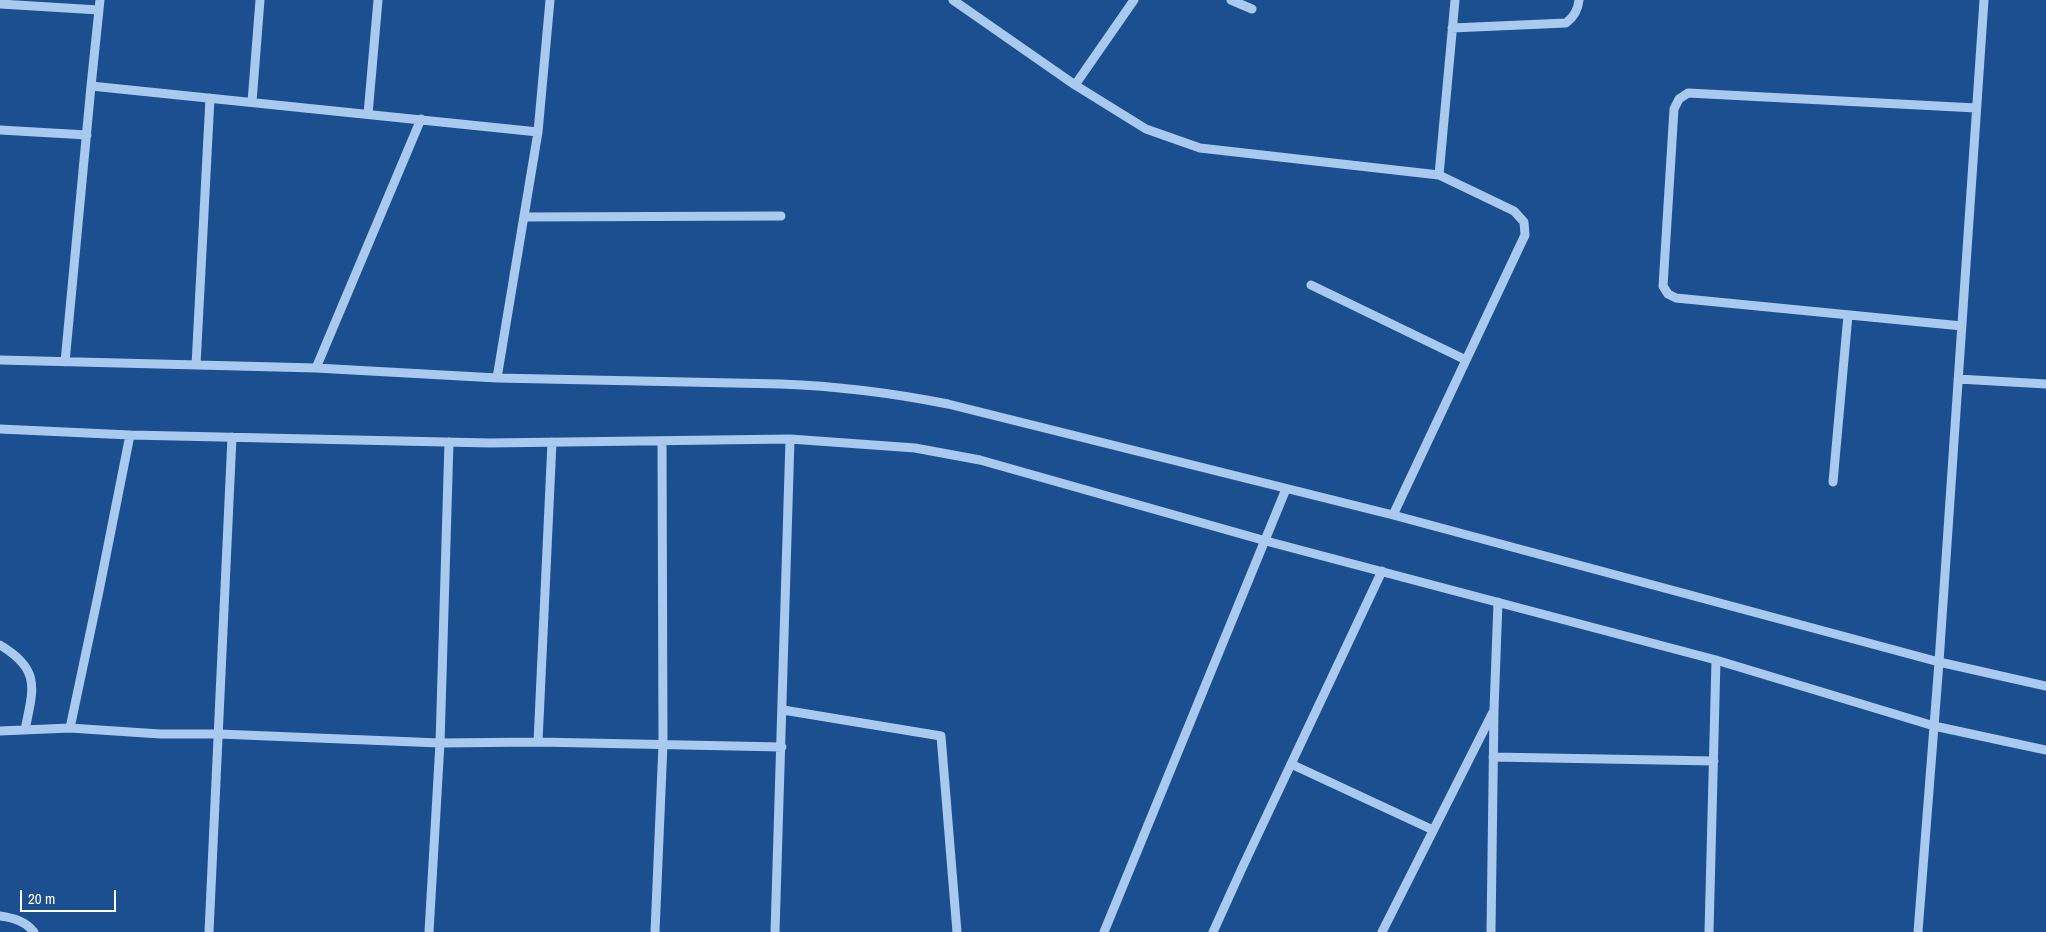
<!DOCTYPE html>
<style>
body{margin:0}
#map{position:relative;width:2046px;height:932px;overflow:hidden;background:#1b4f8f;font-family:"Archivo Narrow",sans-serif}
canvas{display:block}
.scale{position:absolute;left:20px;top:890px;width:96px;height:22px;box-sizing:border-box;border:2px solid #fff;border-top:0;padding-left:6px;font-size:15px;line-height:18px;white-space:nowrap;color:#fff;-webkit-text-stroke:4px #1b4f8f;paint-order:stroke}
</style>
<div id="map">
<canvas width="2046" height="932"></canvas>
<div class="scale">20 m</div>
</div>
<script>
const g = document.querySelector('canvas').getContext('2d');
g.lineJoin = 'round';
function strokePath(path, color, width, dash) { g.strokeStyle = color; g.lineWidth = width; g.lineCap = dash ? 'butt' : 'round'; g.setLineDash(dash || []); g.stroke(path); }
strokePath(new Path2D(`
 M100,0L91,86L538,132
 M953,0L1075,85L1146,129L1200,148L1439,175L1514,211L1524,222L1525,235L1393,515
 M1231,0L1252,9
 M0,4L99,10
 M1452,28L1566,23C1574,17 1578,10 1579,0
 M1075,85L1134,0
 M252,102L260,0
 M368,114L378,0
 M0,130L87,135
 M1439,175L1455,0
 M524,217L781,216
 M1311,285L1466,360
 M1962,326L1676,298L1668,294L1663,286L1674,109L1679,99L1688,93L1976,108
 M0,360L316,368L497,378L781,384C837,386 892,393 948,404L1393,515L1939,662L2046,686
 M65,362L91,86
 M196,365L210,98
 M316,368L421,119
 M497,378L538,132L550,0
 M1958,379L2046,384
 M0,429L130,435L490,443L790,439L915,448L980,460L1266,541L1716,660L1934,726L2046,750
 M1833,482L1848,315
 M0,645C42,670 33,689 25,730
 M783,710L941,736L957,932
 M70,728L160,734H219L440,743L538,742L782,747
 M0,731L70,728L99,591L130,435
 M538,742L552,442
 M1493,757L1714,761
 M1291,764L1433,830
 M0,916C14,918 25,921 34,932
 M209,932L232,437
 M429,932L440,743L449,442
 M655,932L663,744L662,441
 M775,932L790,439
 M1104,932L1286,489
 M1213,932L1243,866L1382,571
 M1382,932L1493,712
 M1491,932L1494,710L1498,602
 M1709,932L1716,660
 M1918,932L1939,662L1984,0`), '#a9c9ee', 9);
</script>
